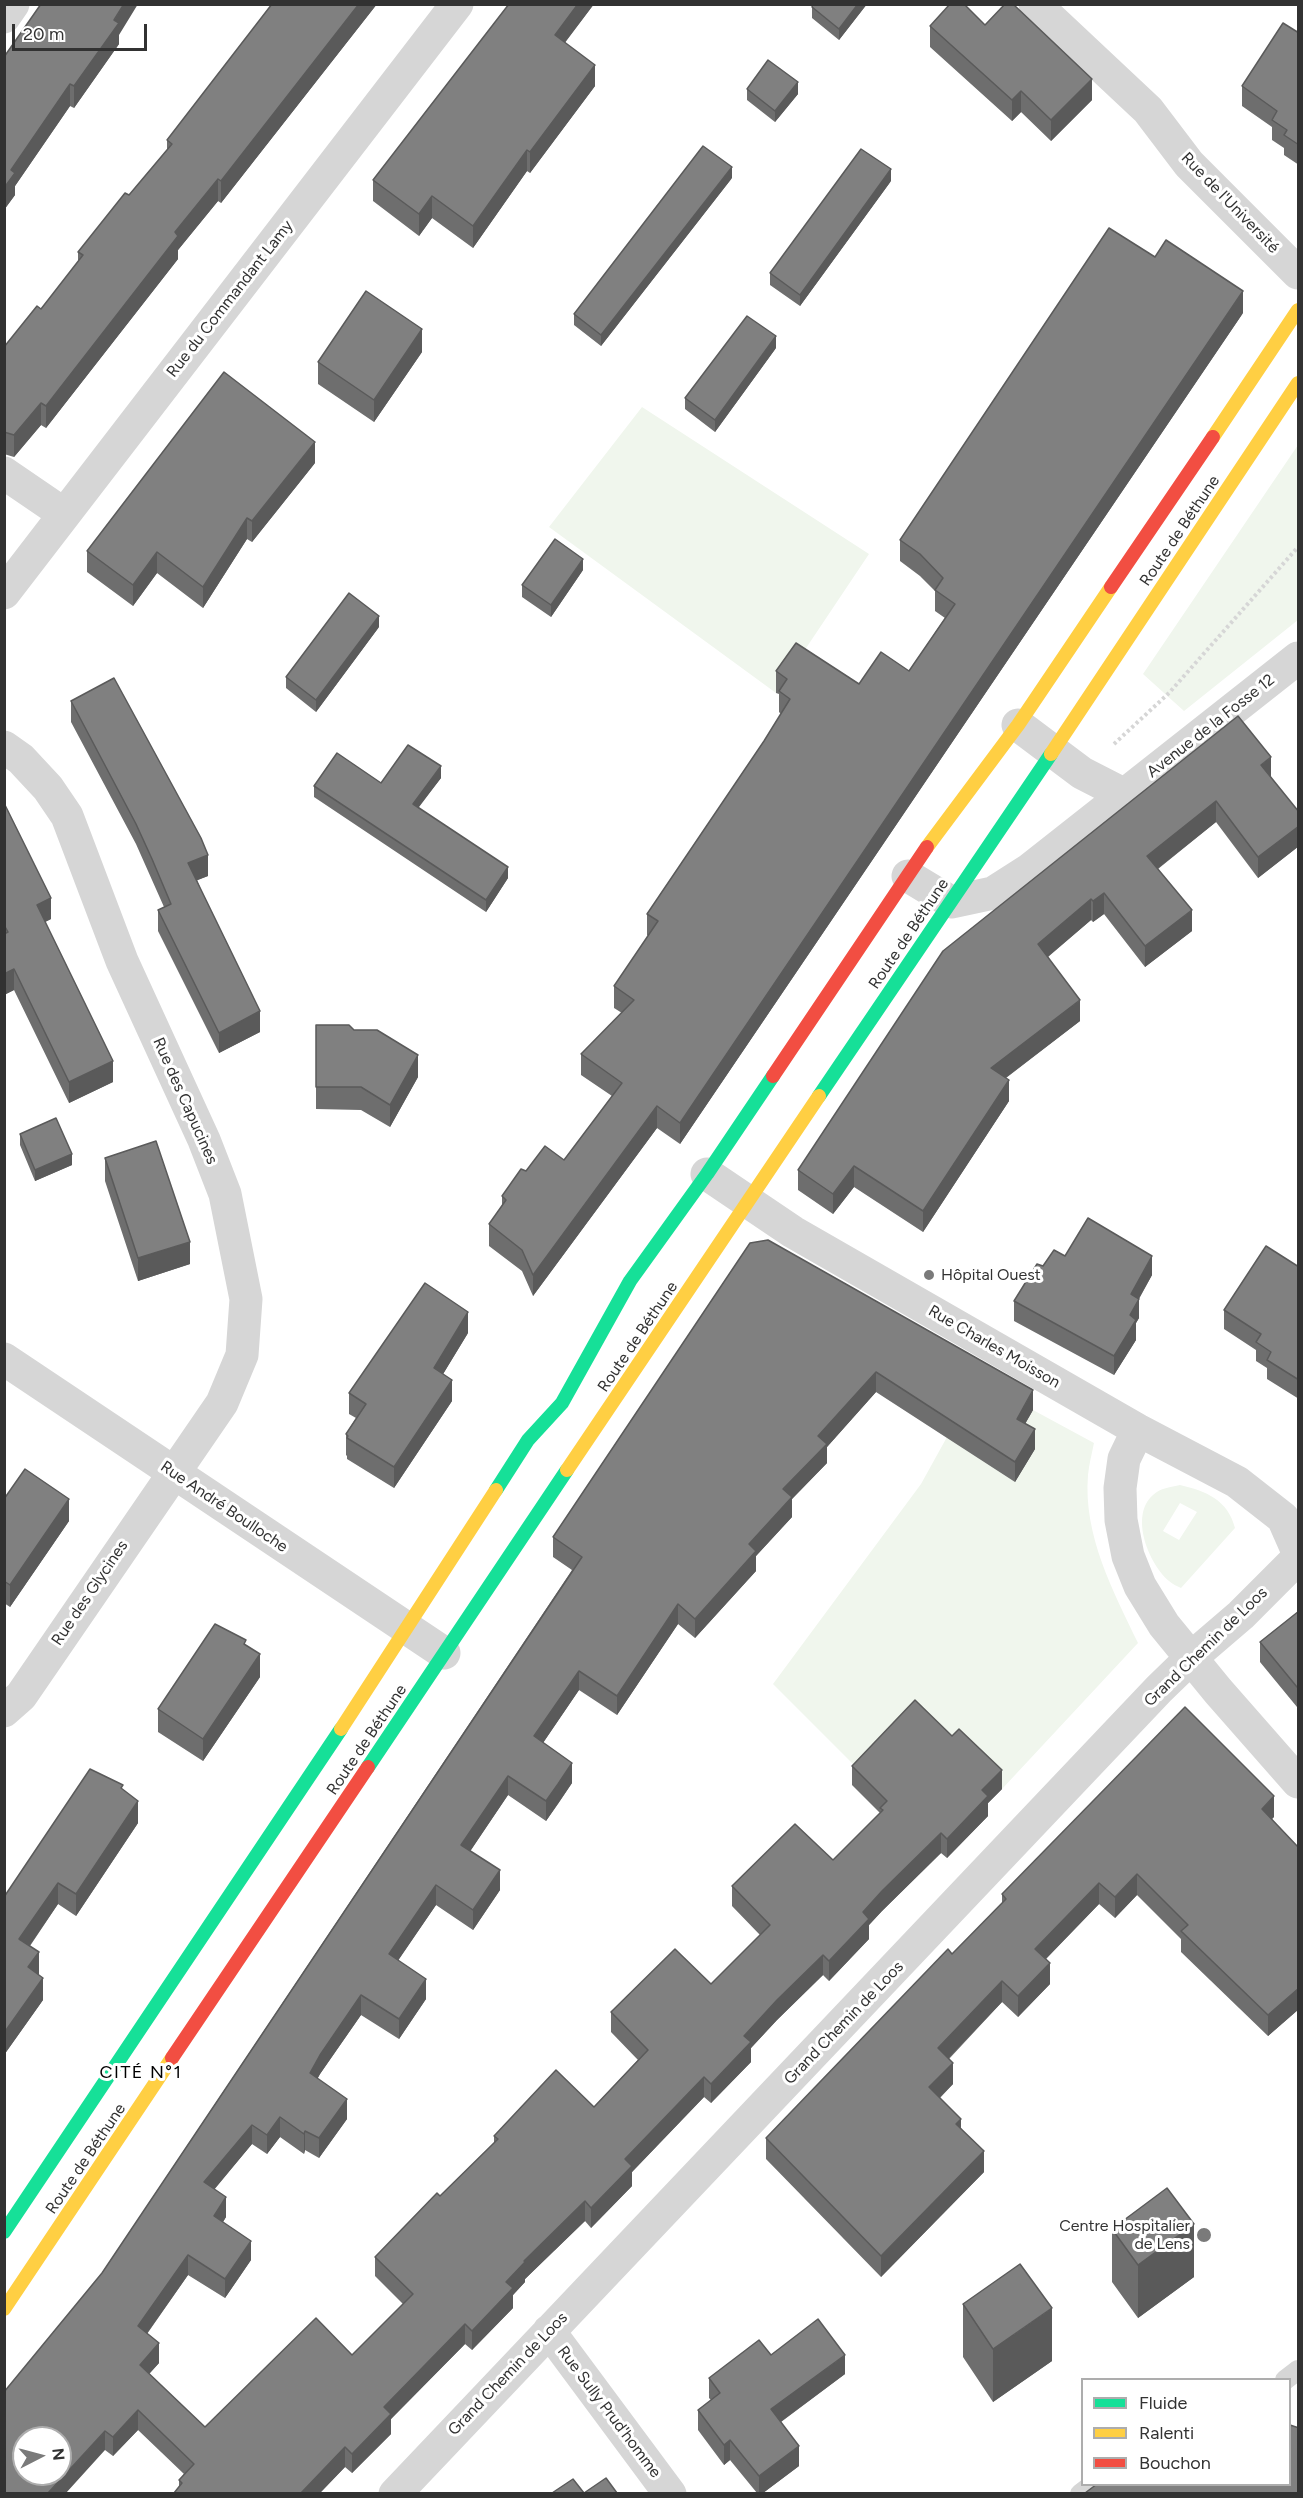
<!DOCTYPE html>
<meta charset="utf-8">
<style>
body{margin:0}
#map{position:relative;width:1303px;height:2498px;overflow:hidden;background:#fff;font-family:Figtree,sans-serif}
canvas{display:block}
.frame{position:absolute;inset:0;border:6px solid #323232;pointer-events:none}
.legend{position:absolute;left:1081px;top:2378px;width:210px;height:108px;box-sizing:border-box;background:#fff;border:2px solid #adadad;margin:0;padding:8px 10px;list-style:none;font-size:18px;color:#323232}
.legend li{display:flex;align-items:center;gap:12px;height:30px}
.legend b{width:30px;border:2px solid #adadad}
.north{position:absolute;left:12px;top:2426px;width:60px;height:60px;box-sizing:border-box;background:#fff;border:2px solid #adadad;border-radius:50%;rotate:84deg;font-size:16px;font-weight:700;line-height:24px;text-align:center;color:#323232}
.north::after{content:'';display:block;margin:auto;width:21px;height:27px;background:#7a7a7a;clip-path:polygon(50% 0,100% 100%,50% 72%,0 100%)}
.scale{position:absolute;left:12px;top:24px;width:135px;height:27px;box-sizing:border-box;border:3px solid #323232;border-top:0;padding-left:8px;font-size:18px;line-height:21px;white-space:nowrap;color:#323232;-webkit-text-stroke:4px #fff;paint-order:stroke}
</style>
<div id="map">
<canvas width="1303" height="2498"></canvas>
<div class="frame"></div>
<ul class="legend">
<li><b style="height:8px;background:#16e098"></b>Fluide</li>
<li><b style="height:8px;background:#ffcf43"></b>Ralenti</li>
<li><b style="height:8px;background:#f24e42"></b>Bouchon</li>
</ul>
<div class="north">N</div>
<div class="scale">20 m</div>
</div>
<script>
const g = document.querySelector('canvas').getContext('2d');
g.lineJoin = 'round';
function fill(path, color) { g.fillStyle = color; g.fill(path, 'evenodd'); }
function strokePath(path, color, width, dash) { g.strokeStyle = color; g.lineWidth = width; g.lineCap = dash ? 'butt' : 'round'; g.setLineDash(dash || []); g.stroke(path); }
function label(font, color, halo, rows, align = 'center') {
  g.font = font + ' Figtree,sans-serif'; g.lineWidth = 6; g.setLineDash([]); g.textBaseline = 'middle'; g.strokeStyle = halo; g.fillStyle = color; for (const [text, x, y, turn = 0] of rows) {
    g.save(); g.translate(x, y); g.rotate((+turn || 0) * Math.PI / 180); g.textAlign = isNaN(turn) ? turn : align; if (halo) g.strokeText(text, 0, 0); g.fillText(text, 0, 0); g.restore();
  }
}
fill(new Path2D(`
 M642,407L869,554L776,693L549,527Z
 M1298,445V620L1184,711L1143,674Z
 M1033,1410L1094,1443C1092,1453 1089,1464 1088,1475C1083,1535 1113,1591 1138,1643L1002,1789L863,1774L773,1684L921,1484L947,1437L1017,1438Z
 M1180,1485C1206,1491 1228,1500 1235,1528L1181,1588C1177,1586 1172,1584 1169,1581C1149,1564 1129,1516 1153,1495C1160,1488 1171,1487 1180,1485ZM1180,1503L1197,1512L1179,1540L1163,1531Z`), '#f0f6ed');
strokePath(new Path2D(`
 M1114,744L1169,693L1298,547`), '#d6d6d6', 4, [3, 3]);
strokePath(new Path2D(`
 M1285,2380L1298,2370
 M1080,2494L1093,2484`), '#d6d6d6', 20);
strokePath(new Path2D(`
 M1035,4L1148,110L1189,164L1298,273
 M4,17L13,4
 M4,473L64,514
 M4,593L457,4
 M1018,725L1082,773L1123,794
 M4,747L21,759L48,788L67,816L122,961L204,1140L225,1194L246,1299L242,1355L222,1403L21,1696L4,1711
 M908,876L951,902L993,893L1029,870L1298,658
 M707,1174L793,1232L1138,1430L1237,1482L1283,1518L1298,1552
 M4,1359L444,1653
 M1138,1430L1124,1459L1120,1488L1121,1520L1128,1556L1140,1586L1164,1625L1218,1691L1298,1782
 M549,2331L670,2494
 M395,2494L1159,1689L1192,1657L1241,1615L1298,1558`), '#d6d6d6', 33);
strokePath(new Path2D(`
 M819,1096L1051,754
 M496,1490L528,1440L562,1403L630,1281L707,1174L773,1076
 M368,1767L567,1470
 M4,2232L341,1729`), '#16e098', 14);
strokePath(new Path2D(`
 M1213,437L1298,310
 M1051,754L1298,383
 M927,847L1018,725L1111,587
 M567,1470L819,1096
 M341,1729L496,1490
 M4,2309L172,2058`), '#ffcf43', 14);
strokePath(new Path2D(`
 M1111,587L1213,437
 M773,1076L927,847
 M172,2058L368,1767`), '#f24e42', 14);
fill(new Path2D(`
 M41,4L119,35V44L74,108L70,106L15,186V195L4,210Z
 M272,4H377L221,203L218,201L178,250V259L46,428L41,425L14,457L4,454V347L41,309L78,262V252L129,195L167,150V140Z
 M509,4H594L565,42L595,86L530,173L527,171L473,248L432,218L419,236L373,201V180Z
 M867,4L839,40L812,18V7Z
 M985,25L1092,100L1051,141L1021,112L1012,121L930,47V26Z
 M1299,33V165L1284,155V148L1272,140V127L1242,106V86Z
 M747,89L798,94L775,122L747,100Z
 M732,178L601,346L574,325V314Z
 M891,181L800,306L770,285V273Z
 M1243,313L680,1144L657,1128L533,1296L522,1271L489,1246V1224L502,1206V1196L526,1171L564,1160L612,1096L581,1075V1054L622,1013L614,1008V986L648,936L647,935V914L764,741L781,714L779,712V694L776,693V671L859,684L909,671L945,618L935,611V591L920,576L900,561V540Z
 M776,348L715,432L685,409V398Z
 M422,352L374,422L318,384V362Z
 M315,463L252,542L247,539L203,608L157,573L133,606L87,572V551Z
 M583,570L551,617L522,597V585Z
 M379,627L316,712L286,688V677Z
 M71,701L208,876L197,880L260,1032L219,1053L158,931V910L164,907L136,844L71,722Z
 M1238,716L1271,778L1299,812V846L1258,878L1216,822L1158,869L1192,931L1145,967L1104,914L1093,922L1091,920L1048,957L1080,1021L1006,1078L1009,1101L923,1232L854,1187L833,1214L798,1190V1170Z
 M441,778L418,807L508,878L486,912L314,797V786L381,783Z
 M4,803L51,919L45,922L113,1082L69,1103L14,990L4,995Z
 M316,1025L354,1030L418,1077L390,1127L361,1110L316,1109Z
 M20,1134L72,1165L35,1181L20,1145Z
 M105,1158L190,1264L138,1281L105,1181Z
 M750,1243L1033,1410L1025,1424L1035,1449L1015,1482L876,1392L827,1447V1463L792,1499V1517L756,1556V1571L695,1638L678,1624L617,1715L579,1690L543,1743L572,1783L558,1804L546,1821L508,1795L470,1851L500,1890L473,1930L436,1905L398,1960L426,1999L399,2039L361,2015L320,2074L317,2079L347,2119L319,2158L305,2150L304,2154L280,2137L267,2154L252,2144L214,2189L226,2217L223,2222L251,2260L225,2298L188,2275L147,2334L159,2363L149,2374L205,2427L352,2355L403,2304L375,2276V2257L440,2196L494,2143V2136L594,2107L638,2060L611,2032V2012L711,1984L760,1935L732,1906V1886L833,1860L880,1813L852,1785V1766L1002,1789L988,1803V1816L947,1858L941,1853L882,1911L869,1925V1939L829,1981L823,1975L777,2020L751,2048V2062L711,2103L704,2097L632,2172V2186L591,2228L585,2221L525,2279V2282L513,2295V2308L472,2350L465,2344L391,2419V2434L352,2473L345,2467L320,2493H174L179,2487V2480L184,2474L138,2430L113,2456L105,2450L102,2273L572,1570L553,1557V1537Z
 M1065,1256L1152,1275L1139,1299V1318L1136,1323V1340L1114,1375L1014,1321V1301L1043,1266Z
 M1299,1267V1399L1267,1379V1368L1256,1361V1350L1224,1329V1310Z
 M468,1333L443,1374L452,1401L394,1488L347,1459V1456L346,1455V1434L356,1418L349,1414V1393Z
 M4,1499L69,1521L10,1607L4,1603Z
 M1299,1611V1706L1297,1707L1260,1662V1642Z
 M246,1645L260,1677L203,1761L158,1732V1709Z
 M123,1790L138,1823L76,1916L58,1904L30,1946L39,1974V1975L43,2000L4,2055V1897Z
 M1274,1817L1271,1819L1299,1848V2009L1268,2036L1181,1952V1939L1137,1895L1115,1918L1099,1904L1046,1959L1050,1984L1018,2017L1002,2002L949,2059L953,2084L940,2098L961,2128L984,2172L881,2277L766,2159V2138L1002,1904V1894Z
 M1112,2229L1194,2277L1138,2318L1112,2282Z
 M963,2304L1052,2361L993,2402L963,2357Z
 M771,2355L845,2374L781,2422L799,2466L763,2493H757L730,2460L724,2465L698,2430V2410L711,2400L709,2398V2378Z`), '#6e6e6e');
fill(new Path2D(`
 M124,4H138L119,35V44L74,108V86Z
 M359,4H377L221,203V181Z
 M578,4H594L555,56V35Z
 M858,4H867L839,40V29Z
 M595,65V86L530,173V152Z
 M1092,79V100L1051,141V120Z
 M798,82V94L775,122V111Z
 M70,84V106L15,186V195L4,210V188L11,170Z
 M1021,91V112L1012,121V100Z
 M527,150V171L473,248V226Z
 M732,167V178L601,346V335Z
 M891,169V181L800,306V295Z
 M218,179V201L178,250V259L46,428V406L175,232Z
 M432,196V218L419,236V214Z
 M1243,291V313L680,1144V1123Z
 M422,329V352L374,422V400Z
 M776,336V348L715,432V420Z
 M41,403V425L14,457V435Z
 M315,442V463L252,542V521Z
 M247,518V539L203,608V587Z
 M157,552V573L133,606V585Z
 M583,559V570L551,617V605Z
 M379,616V627L316,712V700Z
 M1271,757V778L1261,765Z
 M441,766V778L413,815V804Z
 M1216,801V822L1147,877V856Z
 M1299,826V846L1258,878V857Z
 M208,855V876L188,884V863Z
 M508,867V878L486,912V900Z
 M1104,893V914L1093,922V901Z
 M51,898V919L37,926V905Z
 M1091,899V920L1038,965V944Z
 M1192,910V931L1145,967V946Z
 M14,969V990L4,995V974Z
 M1080,1000V1021L991,1089V1068Z
 M260,1011V1032L219,1053V1033Z
 M418,1055V1077L390,1127V1105Z
 M113,1061V1082L69,1103V1082Z
 M1009,1080V1101L923,1232V1211Z
 M657,1106V1128L533,1296V1275Z
 M72,1154V1165L35,1181V1170Z
 M854,1166V1187L833,1214V1194Z
 M190,1242V1264L138,1281V1258Z
 M1152,1256V1275L1134,1307L1139,1299V1318L1136,1323V1340L1114,1375V1356L1131,1294Z
 M468,1312V1333L434,1389V1368Z
 M876,1372V1392L827,1447V1463L792,1499V1517L756,1556V1571L695,1638V1619L749,1544L818,1436Z
 M452,1380V1401L394,1488V1467Z
 M1033,1390V1410L1017,1438V1419Z
 M1035,1429V1449L1015,1482V1462Z
 M69,1499V1521L10,1607V1585Z
 M678,1604V1624L617,1715V1696Z
 M260,1654V1677L203,1761V1739Z
 M579,1671V1690L534,1756V1736Z
 M1299,1686V1706L1297,1707V1687Z
 M572,1763V1783L546,1821V1801Z
 M1002,1770V1789L988,1803V1816L947,1858V1839L982,1790Z
 M508,1776V1795L461,1865V1845Z
 M1274,1796V1817L1262,1830V1809Z
 M138,1801V1823L76,1916V1894Z
 M941,1833V1853L882,1911L869,1925V1939L829,1981V1961L863,1912L882,1891Z
 M500,1870V1890L473,1930V1910Z
 M1137,1874V1895L1115,1918V1897Z
 M58,1883V1904L19,1961V1939Z
 M1099,1883V1904L1035,1970V1949Z
 M436,1885V1905L389,1974V1954Z
 M39,1952V1974L28,1989V1967Z
 M823,1955V1975L777,2020L751,2048V2062L711,2103V2084L744,2036L777,2000Z
 M1050,1963V1984L1018,2017V1996Z
 M43,1978V2000L4,2055V2033Z
 M426,1979V1999L399,2039V2019Z
 M1002,1981V2002L938,2069V2048Z
 M1299,1988V2009L1268,2036V2015Z
 M361,1995V2015L320,2074L310,2093V2073L320,2055Z
 M953,2063V2084L929,2108V2087Z
 M704,2077V2097L632,2172V2186L591,2228V2208L625,2159Z
 M347,2099V2119L319,2158V2138Z
 M280,2117V2137L267,2154V2135Z
 M961,2119V2140L956,2124Z
 M252,2125V2144L204,2202V2182Z
 M305,2131V2150L304,2154V2134Z
 M984,2151V2172L881,2277V2256Z
 M226,2197V2217L214,2236V2216Z
 M585,2201V2221L525,2279V2282L513,2295V2308L472,2350V2331L506,2282L524,2261Z
 M1194,2224V2277L1138,2318V2265Z
 M251,2241V2260L225,2298V2279Z
 M188,2255V2275L138,2346V2326Z
 M1052,2308V2361L993,2402V2349Z
 M465,2324V2344L391,2419V2434L352,2473V2454L384,2407Z
 M159,2343V2363L140,2384V2365Z
 M845,2355V2374L771,2429V2409Z
 M138,2410V2430L113,2456V2437Z
 M105,2431V2450L66,2493H48Z
 M730,2440V2460L724,2465V2445Z
 M799,2446V2466L763,2493H759V2476Z
 M345,2447V2467L320,2493H301Z`), '#5a5a5a');
const building = new Path2D(`
 M41,4H124L114,20L119,23L74,86L70,84L11,170L15,173L4,188V57Z
 M272,4H359L221,181L218,179L175,232L178,236L46,406L41,403L14,435L4,432V347L37,306L41,309L83,255L78,252L125,193L129,195L172,144L167,140Z
 M509,4H578L555,35L595,65L530,152L527,150L473,226L432,196L419,214L373,180Z
 M813,4H858L839,29L812,7Z
 M950,4H964L985,25L1005,4H1013L1092,79L1051,120L1021,91L1012,100L930,26Z
 M1283,23L1299,33V145L1284,135L1287,130L1272,120L1277,111L1242,86Z
 M768,60L798,82L775,111L747,89Z
 M703,146L732,167L601,335L574,314Z
 M861,149L891,169L800,295L770,273Z
 M1109,228L1155,257L1166,240L1243,291L680,1123L657,1106L533,1275L522,1250L489,1224L506,1200L502,1196L521,1169L526,1171L545,1146L564,1160L622,1083L581,1054L634,1000L614,986L658,921L647,914L764,741L790,699L779,691L787,679L776,671L796,643L859,684L881,652L909,671L955,604L935,590L943,578L920,554L900,540Z
 M366,291L422,329L374,400L318,362Z
 M747,316L776,336L715,420L685,398Z
 M224,372L315,442L252,521L247,518L203,587L157,552L133,585L87,551Z
 M555,539L583,559L551,605L522,585Z
 M349,593L379,616L316,700L286,677Z
 M114,678L201,838L208,855L188,863L260,1011L219,1033L158,910L171,904L152,859L136,824L71,701Z
 M1238,716L1271,757L1261,765L1299,812V826L1258,857L1216,801L1147,856L1192,910L1145,946L1104,893L1093,901L1091,899L1038,944L1080,1000L991,1068L1009,1080L923,1211L854,1166L833,1194L798,1170L943,951Z
 M408,745L441,766L413,804L508,867L486,900L314,786L337,753L381,783Z
 M4,803L51,898L37,905L113,1061L69,1082L14,969L4,974V934L8,932L4,925Z
 M316,1025H349L354,1030H377L418,1055L390,1105L361,1087H316Z
 M56,1118L72,1154L35,1170L20,1134Z
 M156,1141L190,1242L138,1258L105,1158Z
 M1088,1218L1152,1256L1131,1294L1139,1299L1130,1315L1136,1320L1114,1356L1014,1301L1037,1264L1043,1266L1054,1250L1065,1256Z
 M768,1240L1033,1390L1017,1419L1035,1429L1015,1462L876,1372L818,1436L827,1444L783,1489L792,1497L749,1544L756,1551L695,1619L678,1604L617,1696L579,1671L534,1736L572,1763L558,1784L546,1801L508,1776L461,1845L500,1870L473,1910L436,1885L389,1954L426,1979L399,2019L361,1995L320,2055L310,2073L347,2099L319,2138L305,2131L304,2134L280,2117L267,2135L252,2125L204,2182L226,2197L214,2216L251,2241L225,2279L188,2255L138,2326L159,2343L140,2365L205,2427L316,2318L352,2355L413,2294L375,2257L437,2193L440,2196L498,2139L494,2136L556,2070L594,2107L648,2050L611,2012L675,1949L711,1984L770,1925L732,1886L795,1824L833,1860L883,1810L880,1808L887,1801L852,1766L915,1700L952,1736L959,1729L1002,1770L982,1790L988,1796L947,1839L941,1833L882,1891L863,1912L869,1919L829,1961L823,1955L777,2000L744,2036L751,2042L711,2084L704,2077L625,2159L632,2166L591,2208L585,2201L524,2261L525,2262L506,2282L513,2288L472,2331L465,2324L384,2407L391,2414L352,2454L345,2447L301,2493H174L182,2483L179,2480L194,2464L138,2410L113,2437L105,2431L48,2493H4V2392L102,2273L582,1557L553,1537L750,1243ZM24,2438H60V2474H24Z
 M1266,1246L1299,1267V1380L1267,1360L1271,1352L1256,1342L1261,1334L1224,1310Z
 M425,1283L468,1312L434,1368L452,1380L394,1467L347,1438L348,1436L346,1434L366,1404L349,1393Z
 M25,1469L69,1499L10,1585L4,1581V1499Z
 M1299,1611V1686L1297,1687L1260,1642Z
 M215,1624L246,1640L244,1644L260,1654L203,1739L158,1709Z
 M1185,1707L1274,1796L1262,1809L1299,1848V1988L1268,2015L1181,1931L1188,1925L1137,1874L1115,1897L1099,1883L1035,1949L1050,1963L1018,1996L1002,1981L938,2048L953,2063L929,2087L961,2119L956,2124L984,2151L881,2256L766,2138L948,1949L952,1954L1006,1899L1002,1894Z
 M90,1769L123,1785L121,1788L138,1801L76,1894L58,1883L19,1939L39,1952L28,1967L43,1978L4,2033V1897Z
 M1167,2188L1194,2224L1138,2265L1112,2229Z
 M1020,2264L1052,2308L993,2349L963,2304Z
 M818,2319L845,2355L771,2409L799,2446L759,2476L730,2440L724,2445L698,2410L720,2393L709,2378L759,2340L771,2355Z
 M1290,2425L1299,2428V2493H1085L1097,2484H1290Z
 M606,2478L617,2493H584Z
 M573,2479L584,2493H552Z`);
fill(building, '#808080');
strokePath(building, '#5a5a5a', 1.5);
for (const [x, y, r, color] of [
 [929,1275,6,"#7a7a7a"],
 [1204,2235,8,"#7a7a7a"]
]) { const dot = new Path2D(); dot.arc(x, y, r, 0, 2 * Math.PI); g.fillStyle = color; g.fill(dot); strokePath(dot, '#fff', 2); }
label('16px', '#323232', '#fff', [
 ["Rue de l'Université",1230,203,46],
 ["Rue du Commandant Lamy",230,299,-52],
 ["Route de Béthune",1180,531,-56],
 ["Avenue de la Fosse 12",1211,726,-38],
 ["Route de Béthune",909,934,-56],
 ["Rue des Capucines",185,1101,66],
 ["Route de Béthune",638,1337,-56],
 ["Rue Charles Moisson",994,1347,30],
 ["Rue André Boulloche",224,1507,34],
 ["Rue des Glycines",90,1593,-56],
 ["Grand Chemin de Loos",1206,1647,-44],
 ["Route de Béthune",367,1740,-56],
 ["Grand Chemin de Loos",844,2023,-46],
 ["Route de Béthune",86,2159,-56],
 ["Grand Chemin de Loos",508,2374,-46],
 ["Rue Sully Prud'homme",609,2412,53]
]);
label('16px', '#323232', '#fff', [
 ["Hôpital Ouest",941,1275],
 ["Centre Hospitalier",1190,2226,"right"],
 ["de Lens",1190,2244,"right"]
], 'left');
g.letterSpacing = '1.5px';
label('18px', '#000', '#fff', [
 ["CITÉ N°1",141,2073]
]);
g.letterSpacing = '0px';
</script>
